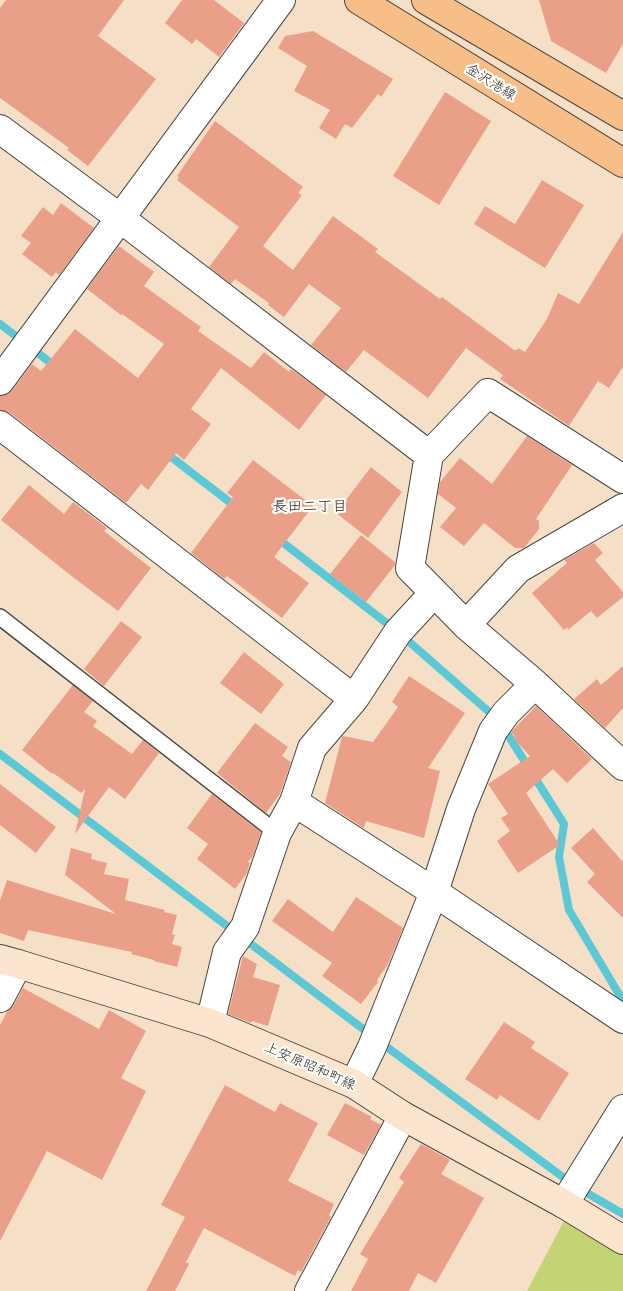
<!DOCTYPE html>
<meta charset="utf-8">
<style>
body{margin:0}
canvas{display:block;background:#f5e0c7}
</style>
<canvas width="623" height="1291"></canvas>
<script>
const g = document.querySelector('canvas').getContext('2d');
g.lineJoin = 'round';
function fill(path, color) { g.fillStyle = color; g.fill(path, 'evenodd'); }
function strokePath(path, color, width, dash) { g.strokeStyle = color; g.lineWidth = width; g.lineCap = dash ? 'butt' : 'round'; g.setLineDash(dash || []); g.stroke(path); }
function label(font, color, halo, rows, align = 'center') {
  g.font = font + ' Mali,"Klee One",sans-serif'; g.lineWidth = 4.5; g.setLineDash([]); g.textBaseline = 'middle'; g.strokeStyle = halo; g.fillStyle = color; for (const [text, x, y, turn = 0] of rows) {
    g.save(); g.translate(x, y); g.rotate((+turn || 0) * Math.PI / 180); g.textAlign = isNaN(turn) ? turn : align; if (halo) g.strokeText(text, 0, 0); g.fillText(text, 0, 0); g.restore();
  }
}
fill(new Path2D(`
 M565,1219L623,1253V1291H527Z`), '#c3d375');
strokePath(new Path2D(`
 M0,324L56,367
 M166,453L236,507
 M277,538L398,632L496,718
 M503,727L564,824L559,857L569,910L623,1001
 M0,754L371,1035
 M380,1042L575,1186L623,1214`), '#5cc8d5', 8);
fill(new Path2D(`
 M6,0H124L98,36L156,79L88,166L67,150L69,148L0,98V8Z
 M182,0H214L244,23L219,57L196,39L192,44L165,23Z
 M539,0H623V44L606,73L551,41Z
 M313,31L393,79L381,97L378,94L352,128L345,124L336,139L319,128L330,110L294,91L307,66L278,48L285,36Z
 M445,92L491,121L439,205L393,176Z
 M215,121L303,187L298,193L302,195L263,246L293,270L333,216L378,249L375,252L440,299L442,297L514,350H517L518,348L525,352L547,319L558,293L579,304L623,232V367L609,388L598,381L569,426L500,379L503,375L466,348L428,398L364,350L346,372L311,345L341,308L309,284L284,317L268,305L269,303L235,279L231,284L209,267L239,227L177,180L179,177L177,176Z
 M542,180L584,205L545,268L474,224L485,206L515,224Z
 M61,203L94,228L59,275L56,272L52,277L22,254L31,243L21,236L43,207L53,215Z
 M119,246L154,272L144,286L201,327L198,331L251,368L264,352L289,372L291,369L326,395L299,430L221,368L191,409L211,424L184,460L176,453L148,490L141,484L126,503L10,413L0,410V396L7,395L12,391L32,364L41,371L75,329L138,378L164,344L122,314L121,315L87,289Z
 M527,436L572,465L536,519L539,521V529L524,548H515L484,523L464,546L440,527L456,508L438,494L440,482L460,458L492,484Z
 M253,460L313,506L274,557L309,583L282,618L227,576L224,579L191,553L233,497L227,493Z
 M371,467L402,492L368,538L336,513Z
 M29,485L64,514L73,502L107,528L104,531L151,568L118,611L74,578L1,520Z
 M361,535L395,562V565L366,602L330,574Z
 M594,543L603,553L595,560L623,592V597L597,618L591,611L568,630L567,627L564,630L532,593L567,563L564,560Z
 M121,621L142,637L104,686L84,669Z
 M244,652L284,684L261,714L220,683Z
 M623,666V708L605,728L574,699L597,679L601,685Z
 M409,676L465,713L428,768L440,771L424,838L366,821L364,828L362,827L325,803L342,737L343,736L373,742L398,707L392,702Z
 M73,685L93,701L84,712L97,721L93,726L132,754L143,740L159,753L125,799L109,787L75,834L85,789L81,793L53,773L52,774L22,750Z
 M536,706L592,759L567,783L553,769L526,793L560,845L518,873L497,841L510,831L501,818L508,814L488,784L530,756L513,738L515,736L511,732Z
 M255,723L288,747L282,756L291,762L280,794L266,813L217,773Z
 M0,784L56,827L36,853L0,825Z
 M212,794L261,832L253,856L248,862L250,863L247,873L235,889L197,859L208,844L187,828Z
 M593,828L623,862V918L587,882L595,874L571,848Z
 M71,848L92,854L91,859L107,863L104,874L129,879L125,900L165,910L164,912L177,915L172,934L175,935L172,944L182,947L177,967L154,961V960L131,954L132,952L28,930L24,941L0,933V901L7,880L116,914L65,875Z
 M356,897L403,928L388,964L377,980L378,982L361,1004L322,976L332,963L272,921L288,899L333,932Z
 M243,956L257,964L253,977L280,985L268,1026L252,1021L251,1023L228,1014Z
 M23,988L99,1029L109,1010L146,1031L121,1078L146,1091L102,1180L47,1151L0,1241V1025L7,1012L14,1005Z
 M504,1022L535,1042L531,1048L569,1073L539,1121L500,1095L497,1100L465,1079Z
 M225,1085L275,1112L280,1103L318,1123L288,1181L334,1204L329,1215L331,1217L301,1272L298,1270L295,1276L204,1228L186,1262L189,1264L175,1291H146L185,1217L161,1205Z
 M345,1103L372,1117L370,1119L381,1125L364,1155L327,1135Z
 M421,1144L450,1160L441,1174L484,1198L436,1283L418,1273L409,1291H351L368,1259L360,1254L404,1182L399,1178Z`), '#ea9f89');
const service = new Path2D(`
 M0,617L277,833`);
const minor = new Path2D(`
 M0,129L120,218L429,455L410,568L466,625L535,684L623,766
 M0,381L281,0
 M0,425L354,699
 M429,455L488,393L623,479
 M466,625L518,569L623,508
 M294,802L434,892L623,1019
 M0,998L18,964
 M210,1023L227,952L245,927L277,833L294,802L312,748L354,699L398,632L434,593
 M354,1084L372,1047L434,892L461,809L493,731L506,713L535,684
 M564,1204L623,1109
 M309,1291L403,1116`);
const secondary = new Path2D(`
 M0,959L18,964L210,1023L354,1084L403,1116L564,1204L623,1240`);
const primary = new Path2D(`
 M359,0L623,163
 M426,0L623,116`);
strokePath(service, '#494642', 18);
strokePath(minor, '#494642', 30);
strokePath(secondary, '#494642', 30);
strokePath(primary, '#494642', 30);
strokePath(service, '#fff', 15);
strokePath(minor, '#fff', 28);
strokePath(secondary, '#fce5cf', 28);
strokePath(primary, '#f7be87', 28);
label('14px', '#2b2b2b', '#fdfcf7', [
 ["金沢港線",491,82,32],
 ["上安原昭和町線",310,1066,24]
]);
label('15px', '#2b2b2b', '#fdfcf7', [
 ["長田二丁目",310,506]
]);
</script>
